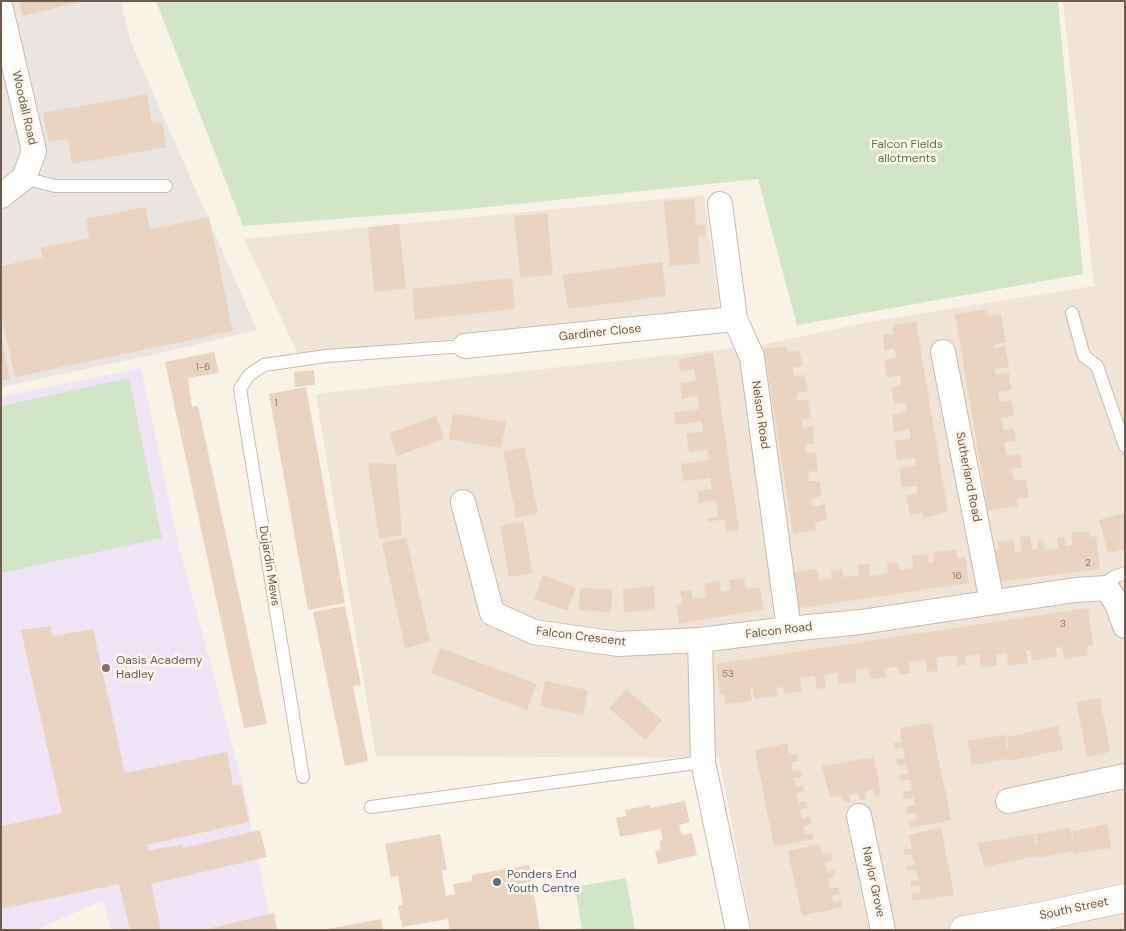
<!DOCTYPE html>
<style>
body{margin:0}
#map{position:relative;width:1126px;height:931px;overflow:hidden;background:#f9f2e6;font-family:"DM Sans",sans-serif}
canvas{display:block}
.frame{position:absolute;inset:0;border:2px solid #6f5b4e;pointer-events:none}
</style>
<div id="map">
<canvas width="1126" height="931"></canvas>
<div class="frame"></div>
</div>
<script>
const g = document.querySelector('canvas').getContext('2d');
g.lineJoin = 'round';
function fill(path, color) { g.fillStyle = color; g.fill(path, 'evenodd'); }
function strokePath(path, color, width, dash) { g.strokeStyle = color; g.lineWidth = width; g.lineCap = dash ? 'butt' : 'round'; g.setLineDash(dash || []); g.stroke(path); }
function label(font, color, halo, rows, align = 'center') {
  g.font = font + ' "DM Sans",sans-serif'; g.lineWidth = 5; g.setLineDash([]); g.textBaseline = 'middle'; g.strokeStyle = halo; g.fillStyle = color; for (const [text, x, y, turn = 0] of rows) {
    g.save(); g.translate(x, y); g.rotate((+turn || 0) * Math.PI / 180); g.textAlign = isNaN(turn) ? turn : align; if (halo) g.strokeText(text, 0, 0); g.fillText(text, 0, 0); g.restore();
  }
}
fill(new Path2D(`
 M1063,1H1125V930H752L719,758L376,756L316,394L761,345L874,321L1094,286Z
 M704,195L720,313L298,354L244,239Z`), '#f0e4d6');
fill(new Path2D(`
 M1,1H121L130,40L257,330L161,353L1,387Z`), '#eae5e0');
fill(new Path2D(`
 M141,368L179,547L244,789L272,930H111L103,900L36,930H1V397Z`), '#efe3f6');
fill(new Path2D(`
 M156,1H1058L1083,274L797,325L758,179L468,209L243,226Z
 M129,378L162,538L1,573V406Z
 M626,878L635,930H582L575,887Z`), '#d3e5c7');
fill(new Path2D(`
 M19,1H80V2L23,16Z
 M147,94L152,123L162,121L166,147L72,164L68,139L49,142L43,113Z
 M694,199L696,225L705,224L706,236L698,237L700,263L670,266L664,201Z
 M145,207L150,229L209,217L233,331L15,377L1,315V266L43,257L41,248L89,238L86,219Z
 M547,213L553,275L520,278L514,216Z
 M399,224L406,289L374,292L368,227Z
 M662,262L666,296L568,309L563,275Z
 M512,278L515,309L415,320L412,289Z
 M987,309L988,316L1001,314L1006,342L993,345L994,348L1005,346L1009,367L995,369L996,375L1009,373L1011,390L998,392L1000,402L1011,400L1014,416L1001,418L1004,430L1014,429L1016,441L1004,443L1007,456L1020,454L1022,467L1011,469L1014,481L1026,479L1029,497L1016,499L1018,506L988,511L955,314Z
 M916,321L948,512L924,518L923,513L910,515L906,495L917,494L918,486L901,487L900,468L915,466V458L897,460L895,440L910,439V429L894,432L892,415L907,411L906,403L894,404L891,388L901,385L900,375L887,378L884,360L897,357L894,348L884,350L883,335L894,334L893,325Z
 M2,343L10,379L1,381V344Z
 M787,347L788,352L799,351L803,366L793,367L794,376L804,375L808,391L797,393L796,400H808L811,418L801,419L803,428L813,426L814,443L805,445V452L816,453L818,471L808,472L809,481H820L821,496L811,499L813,507L825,504L827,520L815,523L816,530L793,534L764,348Z
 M214,352L219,373L188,378L192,407L198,406L267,724L244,728L165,362Z
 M713,353L739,530L726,532L724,519L707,522V519L718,517L716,500L699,503L697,491L712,489L710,478L684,481L681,464L709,460L707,450L689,452L686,434L703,431L702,421L676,425L674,413L699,409L697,396L682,399L680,383L696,381L694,369L680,371L679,359Z
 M314,370L315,385L295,387L294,372Z
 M306,387L345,603L308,610L269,394Z
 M453,413L506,422L501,448L449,439Z
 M436,416L444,439L397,456L389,433Z
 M525,447L538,513L516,518L503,452Z
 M368,463L396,464L402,535L379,539Z
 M1125,513V549L1108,553L1099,520Z
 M523,521L533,573L509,577L500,526Z
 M1089,531L1090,537L1096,536L1100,569L996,582L992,551L999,550L998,542L1013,540L1015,552L1021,551L1020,537L1030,536L1032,550L1038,549L1037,540H1043L1045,550L1059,549L1057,538L1064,537L1066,546L1073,545L1071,533Z
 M406,538L430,642L405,648L382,543Z
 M956,549L957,558L965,557L969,583L794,609L790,582L796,581L794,572L818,569L819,580L832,578L831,571L842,569L843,577L859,575L857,565L869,564L870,576L888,573L887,563L898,562L899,570L913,568L912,556L928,554L929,563L934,562L933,552Z
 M543,575L576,588L567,611L534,599Z
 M744,578L746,589L760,587L764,609L679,624L676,605L683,604L680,591L691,589L693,599L706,597L704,584L720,581L721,592L731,590L729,580Z
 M654,586L655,610L624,612L623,589Z
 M580,588L612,589L611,612L579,610Z
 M345,606L361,685L353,686L368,761L345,766L313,612Z
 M1088,608L1093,645L1087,646L1088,655L1064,659L1062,647L1056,648L1057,657L1032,661L1030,650L1026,651L1028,663L1008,666L1007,653L996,655L997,665L981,668L979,654L965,656L967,665L958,666L956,655L936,658L938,671L927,672L925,660L909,663L911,673L900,675L898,666L884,669L886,677L870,679L868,668L855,670L857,682L839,684L837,673L824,675L826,688L817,689L815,676L800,678L802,691L784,694L783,687L777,688L778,696L754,699L753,689H750L752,701L725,704L724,694H720L716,664Z
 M51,626L52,636L93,629L125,773L227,752L233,786L241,785L249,822L147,845L149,851L183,844V848L260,830L267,857L151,884L161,930H130L119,884L1,909V826L62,813L21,630Z
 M440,648L537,684L527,710L431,673Z
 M545,681L588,690L583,715L540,706Z
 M626,689L662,720L645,740L609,708Z
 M1100,698L1110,752L1087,757L1076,702Z
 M931,723L951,820L910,828L908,821L917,819L916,813L907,814L906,807L915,805L913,797L904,799L903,792L912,790L910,779L901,781L899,775L909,773L906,764L898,766L896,759L905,758L903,747L895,749L893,743L902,742L900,728Z
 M1058,726L1063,750L1009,761L1008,759L972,765L967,741L1005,735L1007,748L1009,747L1007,737Z
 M787,743L789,755L797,754L799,761L791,763L793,772L800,770L802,777L794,778L796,787L803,786L804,792L796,794L799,803L806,801L808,808L800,810L802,819L810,817L812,824L803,827L805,834L813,833L814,839L774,847L755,750Z
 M874,757L881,796L875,797L873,790L865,792L867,799L860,800L858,793L849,795L851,802L845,803L842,796L830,798L822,766Z
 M685,801L690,822L679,825L682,835L692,833L697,855L658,864L655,851L661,850L659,841L663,840L660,829L620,837L616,818L626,816L625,810L650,805V808Z
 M1107,824L1111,848L1073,854V851L1037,858V856L984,867L978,843L1034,834L1036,845H1038L1036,834L1070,828L1073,842L1074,841L1072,831Z
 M941,827L954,895L913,901L911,894L921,892L919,885L911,887L910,881L919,880L916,869L908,871L906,866L915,864L912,854L905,855L903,849L912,848L909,835Z
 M440,834L447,870L442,871L446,896L455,894L453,884L472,881V875L529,865L540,930H450L448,919L402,927L398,906L403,905L398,876L391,878L385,844Z
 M820,844L822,855L831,853L833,861L825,862L827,872L834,870L836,876L828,878L830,889L838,887L840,894L832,896L833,902L841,900L842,907L802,916L788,851Z
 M274,913L277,930H207V929Z
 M381,919L383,930H327V929Z`), '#ebd3c2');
const lane = new Path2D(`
 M24,178L55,186H166
 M1072,313L1084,356L1097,366L1125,446
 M1100,586L1114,577L1125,573
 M303,777L240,389L249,375L264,365L326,356L465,346
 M371,807L703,762`);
const street = new Path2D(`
 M1,9L34,151L24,178L1,196
 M720,204L735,319L752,357L789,629
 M465,346L735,319
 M943,352L992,602
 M463,502L492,613L534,632L618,644L700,640
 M1008,801L1125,776
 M859,816L883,930
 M738,930L703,762L700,640L789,629L861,622L1075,590L1107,588L1117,604L1125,626`);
const secondary = new Path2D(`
 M964,930L1043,916L1125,898`);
strokePath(lane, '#c9baae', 14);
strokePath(street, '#c9baae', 26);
strokePath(secondary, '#ccbbac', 29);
strokePath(lane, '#fff', 12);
strokePath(street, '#fff', 24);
strokePath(secondary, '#fff', 28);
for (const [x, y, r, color] of [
 [106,668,5,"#8d6e63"],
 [497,882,5,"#5c6f8a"]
]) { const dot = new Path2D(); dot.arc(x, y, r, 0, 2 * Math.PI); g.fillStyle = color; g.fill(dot); strokePath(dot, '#fcf6ec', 2); }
label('10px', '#8e796b', null, [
 ["1-6",203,367],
 ["1",276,403],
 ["2",1088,563],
 ["16",957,576],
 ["3",1063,624],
 ["53",728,674]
]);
label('12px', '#6f5b4e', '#fcf6ec', [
 ["Woodall Road",24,108,77],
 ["Gardiner Close",600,333,-6],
 ["Nelson Road",760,415,82],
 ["Sutherland Road",968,477,79],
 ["Dujardin Mews",269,566,81],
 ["Falcon Road",779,631,-7],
 ["Falcon Crescent",581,637,7],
 ["Naylor Grove",873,882,78],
 ["South Street",1074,909,-12]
]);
label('12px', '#587a4b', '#fcf6ec', [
 ["Falcon Fields",907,145],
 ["allotments",907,159]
]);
label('12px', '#785e54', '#fcf6ec', [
 ["Oasis Academy",116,661],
 ["Hadley",116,675]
], 'left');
label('12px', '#4e5e75', '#fcf6ec', [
 ["Ponders End",507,875],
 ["Youth Centre",507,889]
], 'left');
</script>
